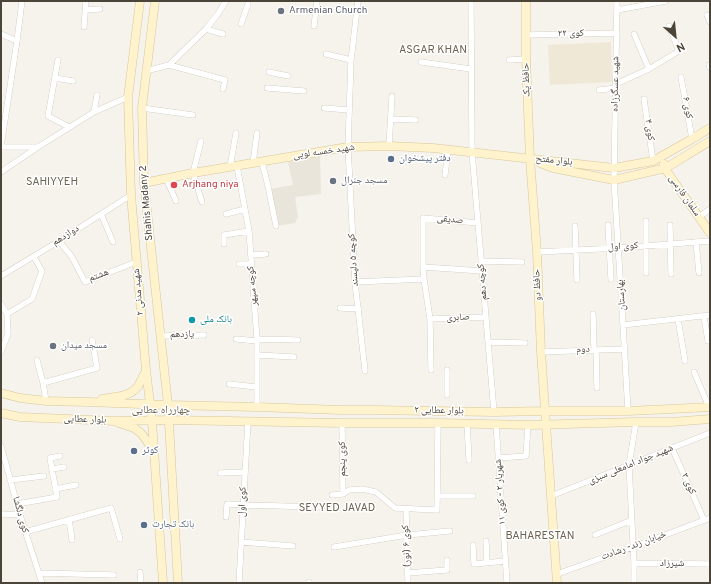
<!DOCTYPE html>
<meta charset="utf-8">
<style>
body{margin:0}
#map{position:relative;width:711px;height:584px;overflow:hidden;background:#f6f3ec;font-family:Overpass,sans-serif}
canvas{display:block}
.frame{position:absolute;inset:0;border:2px solid #4b4439;pointer-events:none}
.north{position:absolute;left:655px;top:16px;width:40px;height:40px;-webkit-text-stroke:3px #fff;paint-order:stroke;rotate:153deg;font-size:11px;font-weight:700;line-height:16px;text-align:center;color:#4b4439}
.north::after{content:'';display:block;margin:auto;width:14px;height:18px;background:#4b4439;clip-path:polygon(50% 0,100% 100%,50% 72%,0 100%)}
</style>
<div id="map">
<canvas width="711" height="584"></canvas>
<div class="frame"></div>
<div class="north">N</div>
</div>
<script>
const g = document.querySelector('canvas').getContext('2d');
g.lineJoin = 'round';
function fill(path, color) { g.fillStyle = color; g.fill(path, 'evenodd'); }
function strokePath(path, color, width, dash) { g.strokeStyle = color; g.lineWidth = width; g.lineCap = dash ? 'butt' : 'round'; g.setLineDash(dash || []); g.stroke(path); }
function label(font, color, halo, rows, align = 'center') {
  g.font = font + ' Overpass,"Noto Naskh Arabic",sans-serif'; g.lineWidth = 3; g.setLineDash([]); g.textBaseline = 'middle'; g.strokeStyle = halo; g.fillStyle = color; for (const [text, x, y, turn = 0] of rows) {
    g.save(); g.translate(x, y); g.rotate((+turn || 0) * Math.PI / 180); g.textAlign = isNaN(turn) ? turn : align; if (halo) g.strokeText(text, 0, 0); g.fillText(text, 0, 0); g.restore();
  }
}
fill(new Path2D(`
 M320,156L321,194L295,197L298,217L295,223L276,226L269,189L293,185L288,162Z`), '#eae5da');
fill(new Path2D(`
 M611,42L612,82L550,85L548,45Z`), '#efe8d6');
const street = new Path2D(`
 M358,1L351,60L348,147L355,282L365,371
 M471,1L472,152L494,412
 M617,1L614,180L623,325L628,411
 M85,10L100,9
 M617,10L666,1
 M707,15L710,22
 M241,24L248,4
 M314,26L317,1
 M84,27L86,1
 M206,29L223,34
 M1,34L17,41
 M634,34L649,69
 M526,35L617,33
 M326,54L351,60
 M58,60L48,116L69,127
 M509,60L526,59
 M421,62L471,69
 M169,65L225,80L223,89
 M709,65L710,68
 M146,71L169,65L206,29L217,15L226,1
 M269,72L288,76
 M681,77L692,139
 M55,78L73,81
 M616,84L649,69L679,51L669,26
 M267,88L304,91
 M599,90L616,88
 M644,99L653,161
 M142,108L193,115
 M324,108L349,110
 M94,112L97,95
 M391,119L416,120
 M201,141L193,173L202,202
 M1,146L17,41L22,1
 M389,146L392,96
 M1,147H37
 M262,162L268,186L276,226
 M253,163L257,133
 M237,166L249,231L257,339V407
 M230,167L236,133
 M1,172L38,147L94,112L128,97
 M445,175L448,150
 M166,178L176,201
 M101,214L113,242
 M226,214L245,209
 M699,217L710,209
 M646,221V273
 M608,225L611,279
 M670,225L671,274
 M575,226L577,280
 M59,241L72,257L85,282L136,262
 M696,242L699,273
 M224,244V235L249,231
 M537,252L619,248L710,241
 M251,255L266,254
 M481,261L522,262
 M239,264H251
 M423,267L482,271
 M1,276L59,241L131,195
 M424,279L423,267V218L478,223
 M355,282L424,279L430,319L431,370
 M1,304L7,314L8,334L1,352
 M340,308L359,309
 M7,314L32,299L42,271L34,257
 M593,314L594,350
 M704,316L708,341
 M430,319L486,317
 M678,319L685,361
 M623,325L710,315
 M160,336L204,335
 M236,339L257,341
 M257,339L298,340
 M488,342L525,343
 M596,350L597,388
 M541,352L624,349
 M258,355L294,357
 M37,360L43,383L46,401
 M447,370V395
 M694,372L709,407
 M43,383L97,368L92,340
 M229,384L256,387
 M342,423L343,494
 M467,423L469,460
 M496,424L507,583
 M1,446L20,515L42,583
 M672,448L704,520
 M498,458L526,456L528,425
 M52,469L64,467
 M220,473L245,472
 M10,480L44,476
 M55,489L76,485
 M332,495L343,494L349,490L362,489L376,492L395,508L437,510L438,423
 M438,496H473
 M551,496L710,433
 M17,504L57,497L50,458L60,456
 M406,509L408,583
 M1,514L20,515
 M226,517L227,504L243,505L320,507
 M69,519L72,540
 M25,532L111,508L120,539
 M595,535L632,520
 M486,541L487,563
 M241,542L293,546
 M473,545L474,564L505,561
 M334,547L407,535L450,531
 M634,563L710,564
 M140,572L141,583
 M39,573L114,575
 M408,573L447,570V560
 M557,574L633,547L710,518
 M239,583L248,421
 M309,583V582
 M634,583V563L629,465L636,422`);
const secondary = new Path2D(`
 M140,1L128,97L131,195L146,370L152,421L163,583
 M155,1L142,108L144,183L168,405L178,583
 M526,1V59L530,159L537,252L541,352L557,583
 M540,163L553,168L614,180L666,168L710,141
 M664,164L668,173L710,233
 M144,183L193,173L348,147L389,146L433,148L614,168L653,161L692,139L710,128
 M1,393L20,398L46,401L88,402L168,405L257,407L341,410H373L494,412L545,411H628L671,409L710,407
 M102,399C114,397 131,397 138,386C141,381 143,376 146,371
 M1,413L20,417L115,421L169,420L342,423H438L531,425L636,422H671L710,419
 M119,423L134,428L141,433L154,451`);
strokePath(street, '#c2bbae', 6);
strokePath(secondary, '#d6c79b', 9);
strokePath(street, '#fff', 5.5);
strokePath(secondary, '#fff3cd', 8);
for (const [x, y, r, color] of [
 [281,11,4,"#6b7280"],
 [391,159,4,"#5c6f8a"],
 [333,181,4,"#6b7280"],
 [174,185,4,"#e0444e"],
 [192,320,4,"#0f9aa8"],
 [53,346,4,"#6b7280"],
 [134,451,4,"#5c6f8a"],
 [144,525,4,"#5c6f8a"]
]) { const dot = new Path2D(); dot.arc(x, y, r, 0, 2 * Math.PI); g.fillStyle = color; g.fill(dot); strokePath(dot, '#fff', 1.5); }
label('10px', '#5b616d', '#fff', [
 ["Armenian Church",289,11],
 ["مسجد جنرال",341,181],
 ["مسجد میدان",61,346]
], 'left');
label('10px', '#4b4439', '#fff', [
 ["کوی ۲۲",571,34,-1],
 ["حافظ یک",527,80,-92],
 ["شهید عسگرزاده",616,84,-89],
 ["کوی ۶",687,108,80],
 ["کوی ۴",649,130,82],
 ["شهید خمسه لویی",324,152,-8],
 ["بلوار مفتح",554,161,6],
 ["سلمان فارسی",684,196,55],
 ["Shahis Madany 2",147,203,-95],
 ["صدیقی",450,220,5],
 ["دوازدهم",66,236,-32],
 ["کوی اول",623,247,-4],
 ["کوچه ۵ دلپسند",354,260,-94],
 ["هشتم",99,276,-20],
 ["کوچه دهم",483,282,-95],
 ["حافظ دو",538,285,-93],
 ["کوچه سپهر",253,286,-95],
 ["شهید مدنی ۲",139,292,-95],
 ["بهارستان",622,295,-94],
 ["صابری",458,318,-2],
 ["یازدهم",182,335,-1],
 ["دوم",583,350,-2],
 ["بلوار عطایی ۲",439,411,1],
 ["بلوار عطایی",85,420,2],
 ["کوی پنجم",343,459,-91],
 ["شهید جواد امامعلی سبزی",631,465,-22],
 ["کوی ۳",688,484,66],
 ["شهریار ۲ - کوی ۱۱",501,492,-94],
 ["کوی اول",243,502,-87],
 ["کوی دلگشا",20,515,74],
 ["کوی ۶ (نور)",407,546,-92],
 ["خیابان زند- رشادت",634,546,-20],
 ["شیرزاد",672,564]
]);
label('10px', '#4e5e75', '#fff', [
 ["دفتر پیشخوان",399,159],
 ["کوثر",142,451],
 ["بانک تجارت",152,525]
], 'left');
label('10px', '#be3a42', '#fff', [
 ["Arjhang niya",182,185]
], 'left');
label('10px', '#0d838f', '#fff', [
 ["بانک ملی",200,320]
], 'left');
label('11px', '#6e6250', '#fff', [
 ["ASGAR KHAN",433,51],
 ["SAHIYYEH",52,183],
 ["چهارراه عطایی",161,411],
 ["SEYYED JAVAD",337,509],
 ["BAHARESTAN",540,537]
]);
</script>
